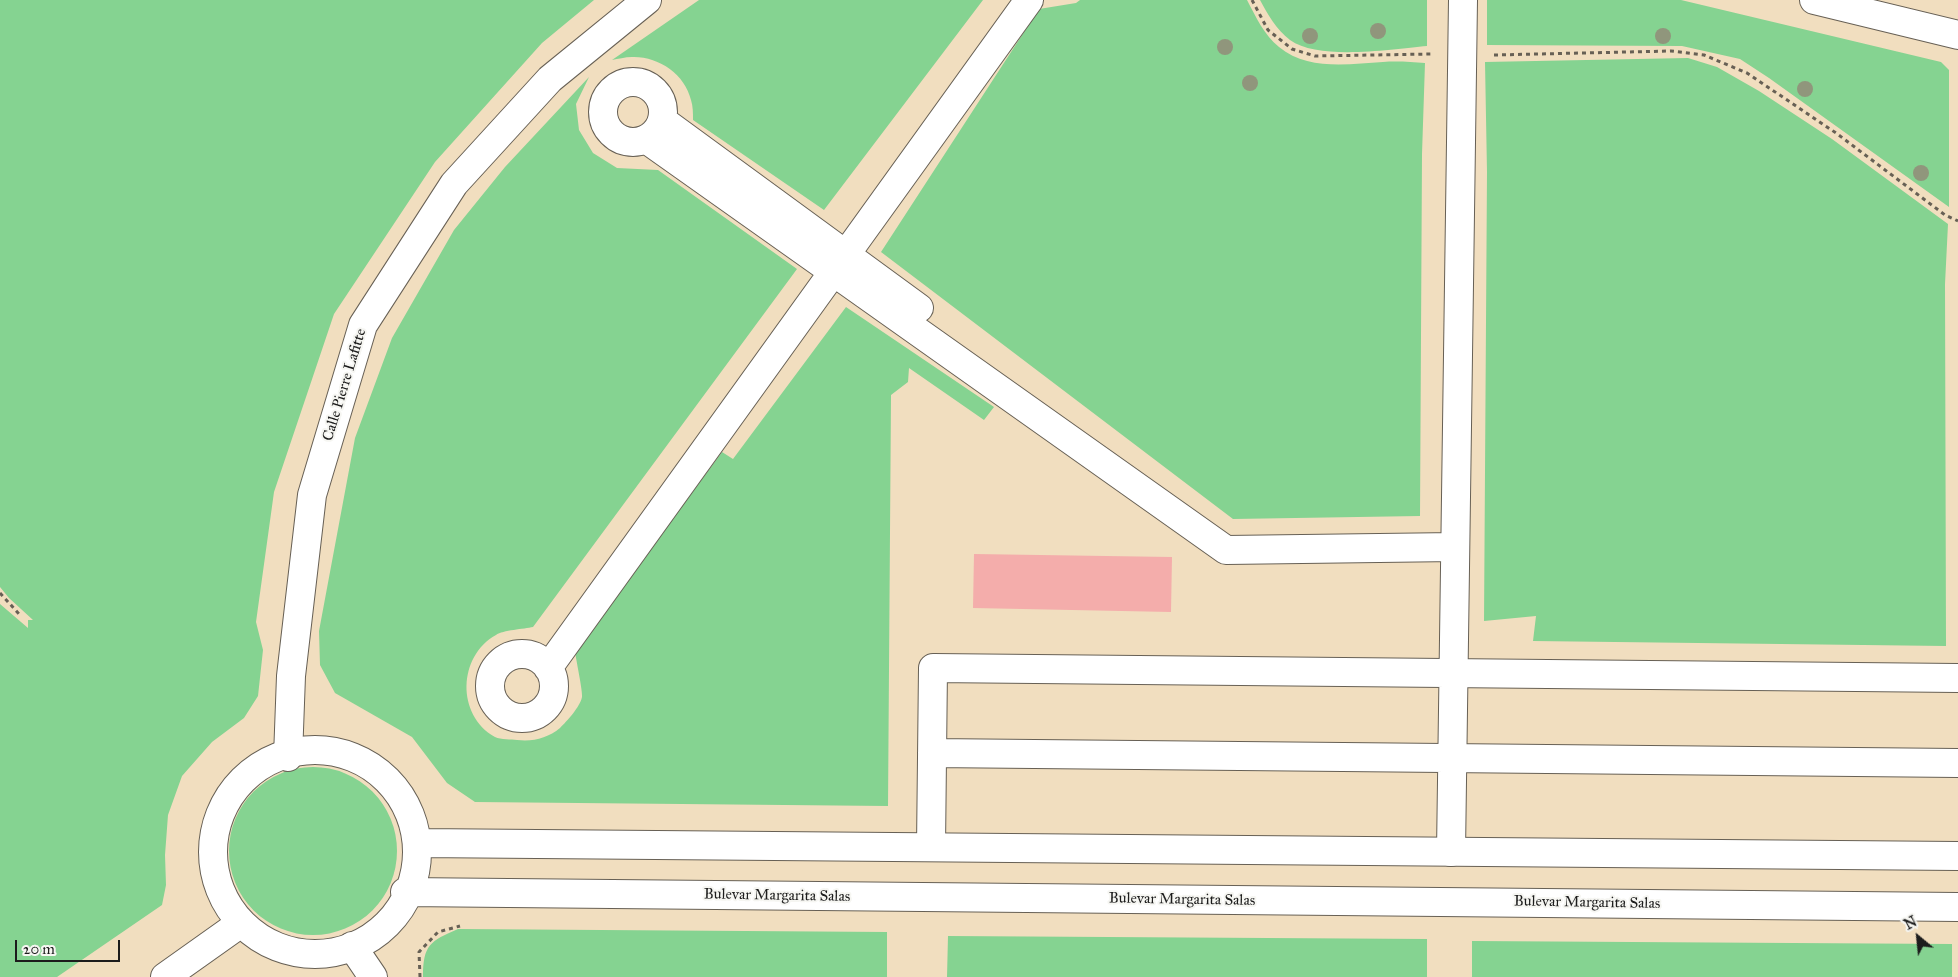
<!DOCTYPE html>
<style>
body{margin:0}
#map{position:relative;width:1958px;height:977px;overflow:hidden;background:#f1debf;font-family:"IM FELL Great Primer",serif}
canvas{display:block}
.north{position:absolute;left:1893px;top:912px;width:50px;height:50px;-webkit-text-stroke:4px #f6f6f2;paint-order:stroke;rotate:332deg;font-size:14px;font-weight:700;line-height:20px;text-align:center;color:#1c1c1c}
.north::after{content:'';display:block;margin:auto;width:18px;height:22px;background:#1c1c1c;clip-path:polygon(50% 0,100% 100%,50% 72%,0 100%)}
.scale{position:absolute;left:15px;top:940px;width:105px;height:22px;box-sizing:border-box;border:2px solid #1c1c1c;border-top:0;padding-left:6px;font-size:15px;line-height:18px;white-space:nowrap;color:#1c1c1c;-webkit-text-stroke:4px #f6f6f2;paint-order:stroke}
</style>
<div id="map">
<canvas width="1958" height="977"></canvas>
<div class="north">N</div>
<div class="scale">20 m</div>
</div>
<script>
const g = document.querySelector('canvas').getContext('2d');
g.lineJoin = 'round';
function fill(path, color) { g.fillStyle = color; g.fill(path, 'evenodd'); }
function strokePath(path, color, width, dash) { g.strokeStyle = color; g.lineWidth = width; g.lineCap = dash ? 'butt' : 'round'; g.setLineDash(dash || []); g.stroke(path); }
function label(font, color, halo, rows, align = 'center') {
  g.font = font + ' "IM FELL Great Primer",serif'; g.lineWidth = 4; g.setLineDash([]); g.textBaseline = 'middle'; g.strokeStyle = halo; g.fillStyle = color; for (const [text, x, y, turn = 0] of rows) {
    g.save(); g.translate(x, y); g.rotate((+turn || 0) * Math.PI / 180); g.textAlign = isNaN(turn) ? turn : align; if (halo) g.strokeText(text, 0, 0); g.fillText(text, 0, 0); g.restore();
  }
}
fill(new Path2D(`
 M0,0H594L542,43L435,162L334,314L274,492L256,622L263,650L258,696L244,718L212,742L182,776L168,815L165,855L166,885L162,905L57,977H0V604L28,628V620H33L9,598L0,587Z
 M699,0H983L824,210L693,120C693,113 693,106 691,100C685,74 658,56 632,57C625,57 618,59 612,60Z
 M1080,0H1247C1256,17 1264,35 1279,47C1308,71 1349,64 1383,62C1397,61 1411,62 1425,63L1422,154L1420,516L1233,519L881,252L1039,9L1076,3Z
 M1260,0H1427V46C1392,49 1319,61 1290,40C1276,29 1268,15 1260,0Z
 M1487,0H1681L1941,62L1949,70V207L1769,78L1740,59L1682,46L1487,45Z
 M1688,58L1717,67L1759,91L1832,139L1948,224L1945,284L1946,646L1533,641L1536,616L1484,621L1487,172L1485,62Z
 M589,77L576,104L579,130L593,153L617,168L658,170L797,269L533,627C524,629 503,630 496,635C458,656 456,715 495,737C501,740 511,739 517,740C533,742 548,738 560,728C567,721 580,707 582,697C583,692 576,660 575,651L722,452L733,459L846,307L994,407L984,420L909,368L908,382L891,395L888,806L475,802L447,783L412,737L335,693L320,665L319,631L355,438L392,338L454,230L505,167Z
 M229 851a84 84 0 1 1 168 0a84 84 0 1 1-168 0Z
 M458,929L887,932V977H423C423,945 430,941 458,929Z
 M948,936L1427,939V977H947Z
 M1472,941L1952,944V977H1472Z`), '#85d391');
fill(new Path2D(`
 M974,554L1172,557L1171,612L973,608Z`), '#f4adab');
const minor = new Path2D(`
 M1814,0L1958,35
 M603 112a30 30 0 1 1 60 0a30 30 0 1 1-60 0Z
 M662,120L919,308
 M646,139L1226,550L1455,547
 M490 686a32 32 0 1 1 64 0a32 32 0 1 1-64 0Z
 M548,668L1029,0
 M932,753L1958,763
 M288,757L291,676L312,495L363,325L454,184L550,79L647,0
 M931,847L933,668L1958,678
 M1451,852L1463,0
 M352,946L373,977`);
const tertiary = new Path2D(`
 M213 852a102 102 0 1 1 204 0a102 102 0 1 1-204 0Z
 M419,843L1958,856
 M405,892L1958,907
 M165,977L241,923`);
strokePath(minor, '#676055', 30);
strokePath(tertiary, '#676055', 30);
strokePath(new Path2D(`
 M1252,0L1268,30L1292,49L1315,56L1431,54
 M1494,55L1671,51L1704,55L1747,73L1836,133L1945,215L1958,221
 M0,593L19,614
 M420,977L419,952L438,932L460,926`), '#676055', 3, [4, 4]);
strokePath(minor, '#fff', 28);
strokePath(tertiary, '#fff', 28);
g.fillStyle = '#90967c';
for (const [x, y] of [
 [1378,31],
 [1310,36],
 [1663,36],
 [1225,47],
 [1250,83],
 [1805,89],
 [1921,173]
]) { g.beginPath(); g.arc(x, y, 8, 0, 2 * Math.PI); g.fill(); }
label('15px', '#1c1c1c', '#f6f6f2', [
 ["Calle Pierre Lafitte",345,385,-73],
 ["Bulevar Margarita Salas",777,896,1],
 ["Bulevar Margarita Salas",1182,900,1],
 ["Bulevar Margarita Salas",1587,903,1]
]);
</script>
